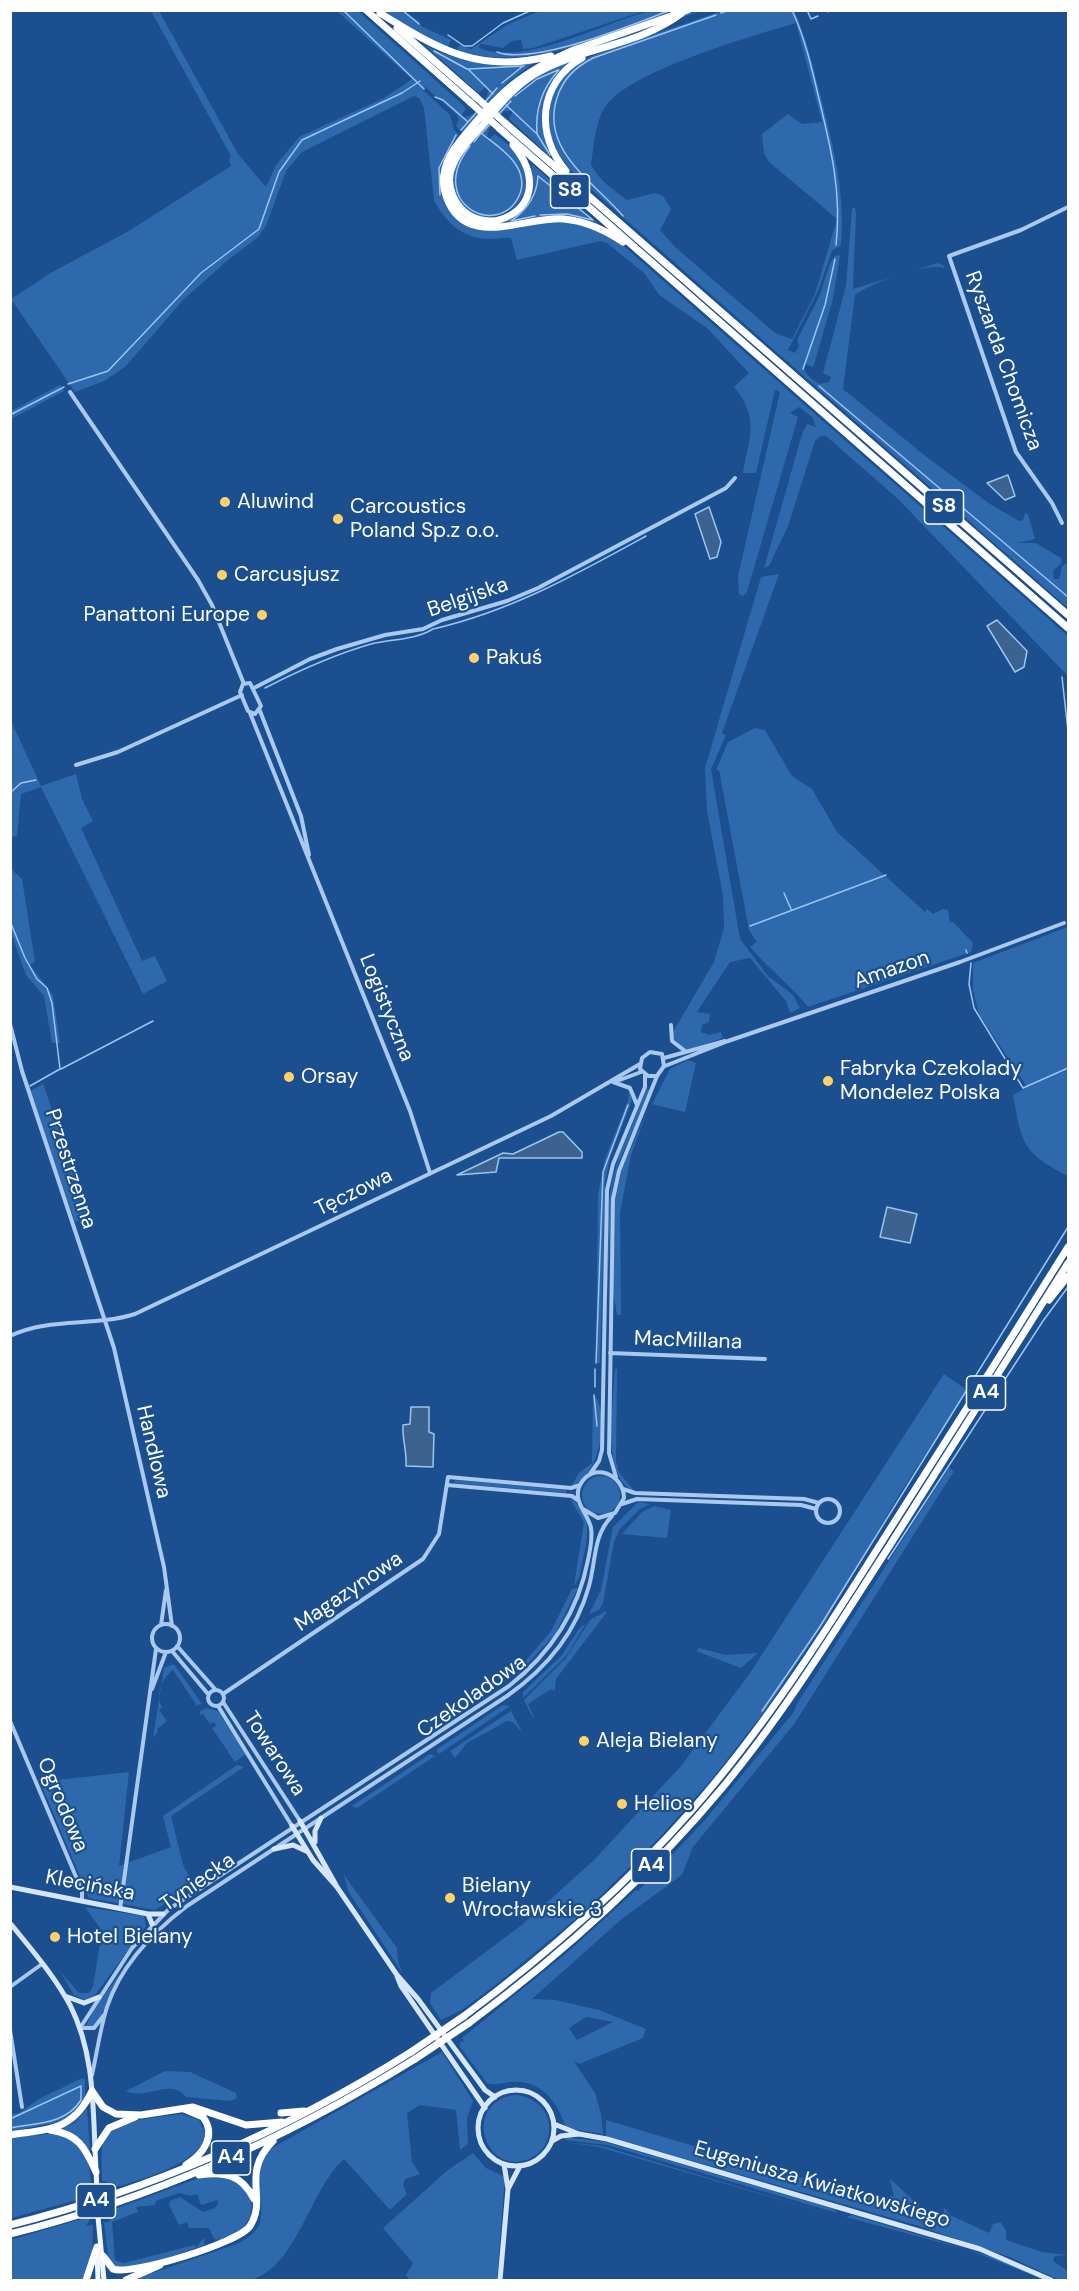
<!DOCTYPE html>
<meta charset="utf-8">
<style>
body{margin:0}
#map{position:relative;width:1079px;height:2291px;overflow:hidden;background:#1b4f8f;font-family:"DM Sans",sans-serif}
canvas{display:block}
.frame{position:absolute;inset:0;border:12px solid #fff;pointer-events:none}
</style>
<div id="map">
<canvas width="1079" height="2291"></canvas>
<div class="frame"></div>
</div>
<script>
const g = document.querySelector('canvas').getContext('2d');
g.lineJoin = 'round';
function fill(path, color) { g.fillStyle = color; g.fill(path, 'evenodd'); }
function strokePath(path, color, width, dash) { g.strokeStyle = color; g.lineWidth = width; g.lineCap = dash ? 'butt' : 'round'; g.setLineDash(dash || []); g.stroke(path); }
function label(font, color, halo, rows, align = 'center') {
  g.font = font + ' "DM Sans",sans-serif'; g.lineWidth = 4.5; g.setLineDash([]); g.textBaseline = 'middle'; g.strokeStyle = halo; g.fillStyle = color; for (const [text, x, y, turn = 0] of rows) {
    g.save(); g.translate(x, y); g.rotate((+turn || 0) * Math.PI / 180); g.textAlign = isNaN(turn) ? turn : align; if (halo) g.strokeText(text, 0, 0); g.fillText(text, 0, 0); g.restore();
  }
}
fill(new Path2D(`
 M151,11H159L238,154L266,187L276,165L299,137L384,98L412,79L337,11H358L462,104L466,109L461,116L464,117C475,117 488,101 488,90L485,87L479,93L474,89L422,43C457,64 495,66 535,62L508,82L462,133L456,126L459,119L456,114L425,87L422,89L450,115L454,129L459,135C445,154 433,174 443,199C464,253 526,218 567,222C586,224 601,232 618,241L1068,636V676L898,499L826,436H821L815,441L788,526L769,566L764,568L802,434L807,424L816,427L812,417L799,407L790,413L798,417L747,592L743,596L739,594L738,576L780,392L775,390L756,473H743C749,437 760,419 734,387L749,373L707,328L659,295L645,274L607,243L600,241L517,260L511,238C503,237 496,239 488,239C462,238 445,222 434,200L424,108L419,98L414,96L302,152L286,171L266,226L257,238L228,260L183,300L125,367L104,381L75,392L11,299L54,271L127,232L231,166L229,161L231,156Z
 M386,11H404L419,21L421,26L451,40L448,48L457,51L459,45L471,49L507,25L539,11H644L533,48L523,49L521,40L512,41L503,48L481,44L478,47C520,69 604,22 650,11C658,9 669,11 677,11C568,48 488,94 386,11Z
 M701,11C668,22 635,33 602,45C575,54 546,62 522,79C504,93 490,112 475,129C462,144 447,158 446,179C445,221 501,238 525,206C535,192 533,177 531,163L600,225C586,219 571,215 556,216C526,216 491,235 463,216C421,185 462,142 485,116C501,98 517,80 538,67C565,52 599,45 628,35C652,27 677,15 701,11Z
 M723,11H794C806,36 812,63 819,90C832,140 846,193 841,245L832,251L818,291L788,350L795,353L799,346L797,340L820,295L830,263L835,256L840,255L833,299L815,361L813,367L805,364C802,374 812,378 819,384L829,382L831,377L823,373L846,286L852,208H855L856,214L853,289L938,263L944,266V268C930,261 868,284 855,295L843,389L928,458L990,504L1019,521L1023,520L1025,513L1028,514L1035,539L1017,543H1036L1061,558L1062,563L1053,571L1054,579H1059L1062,566L1068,563V608L584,183C564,165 548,145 549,116C549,97 558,81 572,68C589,54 611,49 631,42C662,31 692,21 723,11ZM796,23L822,122L802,124L788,114L762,134L764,153L769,162L837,219L815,294L792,339L775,333L675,247L660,230L671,209L663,196L654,193L627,200C614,190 598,180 591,164C594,147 595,122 605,107C629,71 752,36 796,23Z
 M571,62C541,87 535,123 552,158L509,119L513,111H504L489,129L487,136L489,139L495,134C504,142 518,151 523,163C543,211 474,240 456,194C453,187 451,179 453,172C458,155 471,143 482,130C507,101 532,72 571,62Z
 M60,385L64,391L11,419V411Z
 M779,574L722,733L726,735L711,769L740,939L768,976L793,995L800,1008L790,1013L786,1001L750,958L730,962L697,1012L710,1014L709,1022L702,1025L701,1032L709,1035L721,1032L723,1038L687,1050L681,1049L674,1040L673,1032L714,962L724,928L723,896L707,811L705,768L761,577Z
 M11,721L41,786L76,774L82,799L93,821L81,828L142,961L155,956L167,981L143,994L41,787L21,794L17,836L11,837Z
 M755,728L765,730L792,776L812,789L837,832L925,912L927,909L933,914L943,909L948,910L950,923L953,922L973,943L971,952L808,1007C791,986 769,969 750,947L757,942L749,930L719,770H716L728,742Z
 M10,868L22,879L35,962L30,965L53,995L60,1043H52L44,996L26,975L11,933Z
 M1068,927V1176C1023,1153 1022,1145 1013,1095L1027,1087L979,1014L973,991V963Z
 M688,1060L696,1063L685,1112L652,1104L670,1069Z
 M43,1084L90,1217L75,1222L30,1091Z
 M647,1089L650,1090L619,1162L612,1189L607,1299V1221L611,1186L619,1156Z
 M629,1090L632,1100L610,1158L605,1182L600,1363H596L598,1194L605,1159L628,1100Z
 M648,1109L631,1155L620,1213L621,1310V1315H617L613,1292L615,1201L622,1169Z
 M615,1369H617L616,1461L619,1472L634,1491C600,1478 614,1398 615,1369Z
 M944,1374L967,1390L897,1498L825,1622L767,1708L712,1779L662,1835L585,1911L498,1983L462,2010L441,2020L430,2003L431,1993L523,1924L594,1860L681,1766L750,1673Z
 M593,1394C611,1410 600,1479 572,1485L579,1473L592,1463Z
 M949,1468L954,1471L795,1723L693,1847L682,1875L623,1918L532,1999L556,2000L599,2010L646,2029L643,2038L579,2064L573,2060L595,2093L601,2114L603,2134L566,2128C557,2101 541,2079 510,2082C502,2083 493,2086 487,2083L460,2047V2042L464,2041L462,2038L569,1951L636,1890L638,1891L705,1820L793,1713L798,1702ZM586,2017L613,2022L577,2040L569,2028Z
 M582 1495a19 19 0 1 1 38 0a19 19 0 1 1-38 0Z
 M455,1480L566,1490V1493L455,1483Z
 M570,1499C595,1511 587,1543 582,1563C581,1571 580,1579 574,1585L584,1522Z
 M638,1502L650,1504L640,1509L619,1530L614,1542L603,1603L599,1610L589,1614L601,1590L613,1527Z
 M654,1506L671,1510L667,1538L622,1534L642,1512Z
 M578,1588L555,1634L519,1673L518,1670L551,1631L572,1589Z
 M604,1612H607L556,1679L555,1691L551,1689L528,1704L534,1717L532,1716L524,1700L566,1658L590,1620Z
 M586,1623L567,1655L523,1698V1692L561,1656L579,1629Z
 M699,1648L726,1655L758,1653L741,1668L696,1651Z
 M174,1664L202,1704L194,1706L196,1704L173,1670C162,1678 155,1695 162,1707L159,1710L167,1721L157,1729L158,1732L153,1738L164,1668Z
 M503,1705L510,1706L439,1754L436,1750Z
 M206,1708L218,1711L246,1754L235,1762L212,1728L216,1726L214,1722L210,1724L203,1714L200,1715V1711Z
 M511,1711L523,1734L513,1722L507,1721L467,1743L455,1758L450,1751Z
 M430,1754L435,1756L357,1808L352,1806Z
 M237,1765L244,1767L171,1816L183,1865L194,1885L155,1910L89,1898L40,1782L129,1772L119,1866L171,1847L163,1816Z
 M344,1875L397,1948L398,1962L403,1974L348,1891Z
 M85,1907L144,1916L146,1926L95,1995L85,2000L74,1995L60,1971L79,1993H89L93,1987L102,1931Z
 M150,1931L116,1981L99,2021L93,2026H86L93,2011Z
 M442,2052L473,2101L467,2118L468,2144L460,2150L456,2110L420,2105L407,2113L412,2162L420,2174L405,2179L403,2185L407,2194L390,2210L344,2159C309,2190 298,2266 251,2280H132L234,2245C279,2226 254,2202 258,2173C260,2163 266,2155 272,2148Z
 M165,2071L190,2072L236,2093L237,2098L230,2101L186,2097C170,2077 147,2101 126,2091Z
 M80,2079H85V2098L65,2121L11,2131V2114L19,2113L39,2099Z
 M513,2095C535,2095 555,2114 548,2137C546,2146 539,2154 531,2158C487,2179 460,2106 513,2095Z
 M87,2109L90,2150H89L77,2137L60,2129L74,2123Z
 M182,2114L199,2120L205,2133C203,2166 130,2182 103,2191L108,2182L102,2181C102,2169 100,2150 104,2139C113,2119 163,2117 182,2114Z
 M606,2120L822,2184L886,2197L894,2196L890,2179L926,2212L943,2217L944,2207L950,2215L989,2233L993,2224L1001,2222L1006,2231V2240L1042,2252L1068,2255L1055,2256L1053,2261L1068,2271V2280H1059L1012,2258L919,2226L606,2136Z
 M56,2133C83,2144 89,2153 91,2183L87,2187L91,2190V2196L11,2218L10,2138Z
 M565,2137L605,2142L834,2209L837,2213L608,2145L565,2140Z
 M565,2142L602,2146L836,2216L599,2147Z
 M473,2153L486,2168L505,2177L497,2280H410L406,2275L413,2263L383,2228L448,2170Z
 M222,2175L241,2182L251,2198L252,2205L250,2217L243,2228L219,2240L214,2239L209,2228H189L187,2222L179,2225L169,2205L170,2201L180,2197L203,2212L215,2208L218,2203L217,2200L201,2205L197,2194L190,2196L179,2193L156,2201L155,2205L136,2207L138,2212L112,2222L115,2260L124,2263L194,2245L196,2247L205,2237L204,2245L159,2261L119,2269L109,2263L104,2223L111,2221L104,2213L196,2179Z
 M852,2215L996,2258L1045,2280L969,2250L846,2217Z
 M92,2216L86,2226L93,2225L92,2257L82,2280H11L10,2240Z`), '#2e69ad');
const water = new Path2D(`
 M1008,475L1015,496L1005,500L987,483Z
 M709,507L721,542L717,557L710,559L695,514Z
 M997,620L1027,651L1024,667L1015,672L987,626Z
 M559,1132H563L582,1152V1158H499L496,1172L457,1175L503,1153L513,1154Z
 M887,1207L917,1214L910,1243L880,1237Z
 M411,1407H429V1432L434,1434L433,1467L406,1466C407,1451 402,1439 403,1425L410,1424Z`);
fill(water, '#3c6290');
strokePath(water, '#9cc4f0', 1.5);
strokePath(new Path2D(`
 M343,10L424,89
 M402,10L419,24
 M792,10C805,38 812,69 819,99C831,148 842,194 836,245
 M807,10L811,19L818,16
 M828,12L830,10
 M721,13L729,10
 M448,35L464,46H472L503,23L532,10
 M434,51L467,69
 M497,52C534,66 634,24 671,10
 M502,83L523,66
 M493,94L468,69L524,66
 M515,96L537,79L558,70
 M435,97L443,100L468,122
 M485,102L497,88
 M506,105L537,134L550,155
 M498,115L511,101
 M461,130L476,113
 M482,133L491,123
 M537,134C535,109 542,88 559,70
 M470,146C425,203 498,240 519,196C524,186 522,174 516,165C508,152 493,143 481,133L474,142
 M440,195L439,168L456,135
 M535,216L511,221C527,210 537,196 538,176L593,220L567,214L540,215
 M623,216C594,182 540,150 557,98C563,78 576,67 593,58L716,15
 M803,369L825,305L835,259
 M68,384L108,371L201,273L259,229L279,172L302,140L402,93L420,81
 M819,386L1068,597
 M10,415L64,387
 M1062,677L1068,731
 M265,688C300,670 333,655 371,644C392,639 415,640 433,629C511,611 577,574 646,536
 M10,793L21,783L36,780
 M784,893L791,909
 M10,921L25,958L37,979L47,988L52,1003L60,1069L30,1086
 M750,926L886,875
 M966,950L967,953
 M971,963L969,984L974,1008L1023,1088L1068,1068
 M61,1069L153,1021
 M596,1363L603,1172L628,1105
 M595,1387V1369
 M594,1395L597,1426
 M888,1559L1043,1321L1068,1287
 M762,1711L819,1628L1068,1227
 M10,2119L81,2086V2100C66,2124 37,2123 10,2128`), '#9cc4f0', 1.5);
strokePath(new Path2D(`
 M70,392L198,580L212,605L244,684
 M1062,523L1052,503L1016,452L949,256L1021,230L1068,207
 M250,683L261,706L255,714L248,711L240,692L243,684Z
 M254,688L310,659L337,649L385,635L423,629L442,620L507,601L538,588L726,488L735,478
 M260,711L301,816L309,855
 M250,713L410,1111L430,1173
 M76,765L118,752L242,695
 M10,1024L22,1071L114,1348L164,1567L172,1626
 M671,1025L672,1041L685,1051
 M664,1058L725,1041
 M665,1066L728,1041L960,962L1064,923
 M617,1081L641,1072
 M613,1082L630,1088L637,1105
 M10,1336C50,1317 94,1327 135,1314L551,1116L640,1064
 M610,1353L765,1359
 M590,1474L599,1461L602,1450L607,1190L613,1164L645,1087V1075
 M616,1477L609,1453L613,1199L619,1171L657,1076L664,1066L662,1054L650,1052L642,1058L640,1069L648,1076H657
 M447,1485L572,1496L579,1501
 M623,1489L635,1493L804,1499L819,1503
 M816 1511a12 12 0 1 1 24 0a12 12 0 1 1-24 0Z
 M622,1504L637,1499L801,1505L816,1509
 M152 1638a14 14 0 1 1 28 0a14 14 0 1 1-28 0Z
 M161,1625L166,1590
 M177,1646L215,1689
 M172,1651L208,1694
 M152,1689L166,1652
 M208 1698a8 8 0 1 1 16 0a8 8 0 1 1-16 0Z
 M223,1694L423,1559L439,1534L448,1477L571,1488L580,1485
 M223,1702L300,1821
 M218,1706L292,1826
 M10,1721L82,1891V1901
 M120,1909L156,1649
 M10,1987L42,1964
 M104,2015L94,2028H80L132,1948L169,1909L509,1686C551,1653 578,1612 588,1560C590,1550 593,1538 591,1528C588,1513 572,1501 580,1485C592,1461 624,1474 624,1498L615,1513L598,1518L583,1509
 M10,2030L22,2107
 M92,2075C97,2053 100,2029 107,2007C121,1965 153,1932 187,1906L507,1696C547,1668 576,1633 589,1586C596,1561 593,1535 612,1516`), '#a9c9ee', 4);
strokePath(new Path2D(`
 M300,1821L336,1885
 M292,1826L313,1860L337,1887L397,1975L418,1999L485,2090L495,2097
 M315,1842V1831L321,1818
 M274,1849L293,1845L306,1851
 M10,1887L148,1914H163
 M148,1914L152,1924
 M10,1923C31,1949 54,1975 70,2005C93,2050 93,2100 95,2149
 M397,1976L401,1986L485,2108
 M65,1996L84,2003L99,1997
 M478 2128a38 38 0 1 1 76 0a38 38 0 1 1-76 0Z
 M554,2124L579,2134L607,2139L980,2249L1051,2280
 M552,2141L561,2136L579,2134
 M508,2189L520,2166
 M500,2280L508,2189L504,2164`), '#d6e6fa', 5);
strokePath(new Path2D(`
 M95,2149L97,2191
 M98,2217L104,2280
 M97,2249L98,2280`), '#f0f6ff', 5);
strokePath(new Path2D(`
 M366,10L471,103
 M380,13C439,50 480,74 551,56
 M397,28L476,97
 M576,49C519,73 499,93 460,141C447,157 439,176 446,196C465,251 525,216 564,219C586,221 605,230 623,242
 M574,50L688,10
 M505,123L1068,615
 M500,129L1068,628
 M513,145C566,208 477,250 453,196C449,186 448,175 453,165C459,150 472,137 483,125C498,106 514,87 535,74C581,47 639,46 682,13
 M566,171C535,135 538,83 582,58
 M1049,1300L1068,1276
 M464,2016C546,1955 624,1887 691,1811C765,1727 824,1634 883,1540C945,1443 1007,1345 1068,1247
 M469,2023C562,1954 649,1876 723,1787C786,1711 837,1627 890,1545C949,1451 1009,1357 1068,1263
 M184,2109L203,2117C217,2136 203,2154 186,2165
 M281,2113L304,2111
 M50,2130C78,2134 85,2147 96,2172
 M10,2135C49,2129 73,2131 92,2091L103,2107L116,2114L141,2115L193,2107L246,2125L282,2122
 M95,2149L109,2128L135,2117
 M199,2175C225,2171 242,2175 254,2199
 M10,2225C153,2189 287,2130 411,2052
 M10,2234C155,2198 289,2137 415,2059
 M103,2256L113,2269C130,2276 239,2243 250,2226C268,2198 240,2174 273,2141
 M86,2280L97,2247
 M126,2280L160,2265`), '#fff', 7);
strokePath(new Path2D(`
 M97,2191L98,2217`), '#f0f6ff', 5);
strokePath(new Path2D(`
 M476,97L505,123
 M471,103L500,129
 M411,2052L464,2016
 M415,2059L469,2023`), '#fff', 7);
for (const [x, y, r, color] of [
 [225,502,6,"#ffd166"],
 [338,519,6,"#ffd166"],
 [222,575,6,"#ffd166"],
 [262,615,6,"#ffd166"],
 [474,658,6,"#ffd166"],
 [289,1077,6,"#ffd166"],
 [828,1081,6,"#ffd166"],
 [584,1741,6,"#ffd166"],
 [622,1804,6,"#ffd166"],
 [450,1898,6,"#ffd166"],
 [55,1937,6,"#ffd166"]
]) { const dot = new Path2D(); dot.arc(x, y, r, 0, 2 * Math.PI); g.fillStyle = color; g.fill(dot); strokePath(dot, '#1b4f8f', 2); }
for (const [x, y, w] of [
 [570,191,39],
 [944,507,39],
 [986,1393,39],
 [651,1866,39],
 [231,2158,39],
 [96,2201,39]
]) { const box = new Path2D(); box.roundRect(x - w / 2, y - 17, w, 34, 4.5); g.fillStyle = '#1b4f8f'; g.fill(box); strokePath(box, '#fff', 1.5); }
label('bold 20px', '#fff', null, [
 ["S8",570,191],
 ["S8",944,507],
 ["A4",986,1393],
 ["A4",651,1866],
 ["А4",231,2158],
 ["A4",96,2201]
]);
label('21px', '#fff', '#1b4f8f', [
 ["Ryszarda Chomicza",1003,361,70],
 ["Belgijska",468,598,-19],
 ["Amazon",892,970,-19],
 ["Logistyczna",386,1008,68],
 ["Przestrzenna",70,1169,72],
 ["Tęczowa",354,1193,-26],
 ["MacMillana",688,1341,2],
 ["Handlowa",153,1452,77],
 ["Magazynowa",349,1592,-34],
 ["Czekoladowa",472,1697,-35],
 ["Towarowa",274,1754,57],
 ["Ogrodowa",62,1805,67],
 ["Tyniecka",198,1883,-35],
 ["Klecińska",90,1886,11],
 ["Eugeniusza Kwiatkowskiego",822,2185,16]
]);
label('21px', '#fff', '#1b4f8f', [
 ["Aluwind",237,502],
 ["Carcoustics",350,507],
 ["Poland Sp.z o.o.",350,531],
 ["Carcusjusz",234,575],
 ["Panattoni Europe",250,615,"right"],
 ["Pakuś",486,658],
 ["Fabryka Czekolady",840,1069],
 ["Mondelez Polska",840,1093],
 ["Orsay",301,1077],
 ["Aleja Bielany",596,1741],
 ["Helios",634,1804],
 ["Bielany",462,1886],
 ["Wrocławskie 3",462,1910],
 ["Hotel Bielany",67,1937]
], 'left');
</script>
